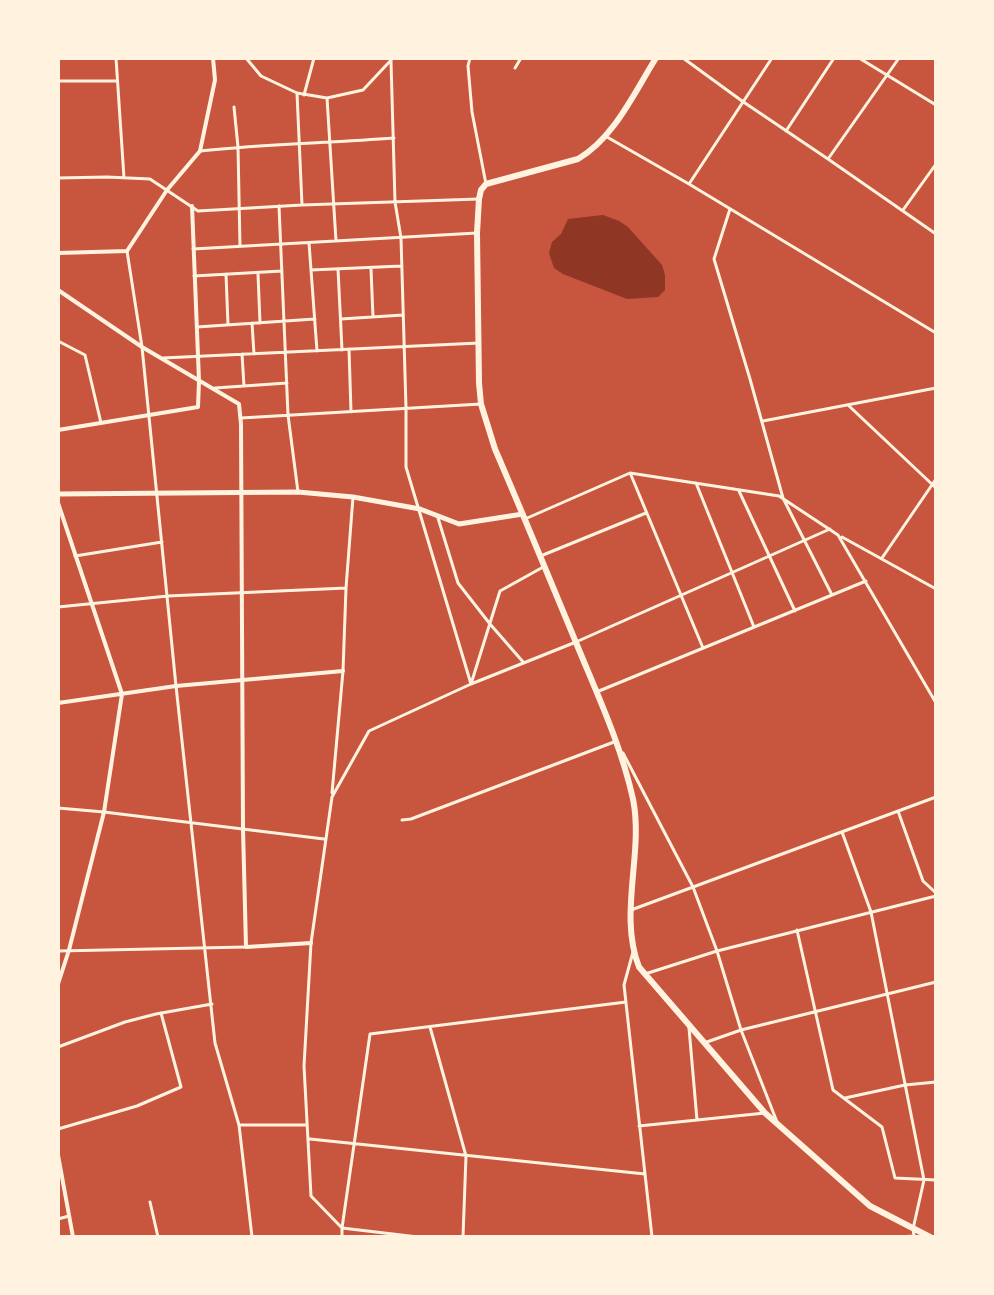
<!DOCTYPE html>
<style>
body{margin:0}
#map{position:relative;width:994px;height:1295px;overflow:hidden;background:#c8553d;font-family:Helvetica,sans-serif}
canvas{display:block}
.frame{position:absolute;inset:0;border:60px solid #fff3e0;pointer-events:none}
</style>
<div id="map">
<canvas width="994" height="1295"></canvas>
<div class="frame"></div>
</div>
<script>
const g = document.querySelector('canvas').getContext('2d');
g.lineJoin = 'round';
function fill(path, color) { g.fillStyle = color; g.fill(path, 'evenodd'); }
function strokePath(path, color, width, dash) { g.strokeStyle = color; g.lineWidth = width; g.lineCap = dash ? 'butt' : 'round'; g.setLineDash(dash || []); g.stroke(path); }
fill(new Path2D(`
 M603,215L619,221L628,227L662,265L665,275V290L658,297L627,299L563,274L554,268L549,253L552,242L561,234L568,219Z`), '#8f3625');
strokePath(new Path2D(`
 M116,58L124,178
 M246,58L261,76L297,93L327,98L363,90L393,58
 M470,58L468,66L472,112L486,184
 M683,58L742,101L828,159L936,234
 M859,58L936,105
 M391,61L395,202L401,238L406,408V467L471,684L576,642L830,529
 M515,68L521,58
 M58,81H117
 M297,93L302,205
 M304,95L314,58
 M327,98L336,241
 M234,107L238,147L240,246
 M786,131L834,58
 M607,137L689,184L936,333
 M200,151C264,144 329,143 394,138
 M828,159L899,58
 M58,178L107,177L150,179L198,211L302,205L479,199
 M689,184L772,58
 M279,206L288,415L298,492
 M730,209L714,259L750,379L783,498L832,595
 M903,210L936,164
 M309,243L317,351
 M193,249L477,233
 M127,251L142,347L176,686L215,1043L239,1125L252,1237
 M338,269L342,350
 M371,269L373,317
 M311,270L402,266
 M226,274L228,325
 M258,274L260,323
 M194,276L282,271
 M341,319L403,315
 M252,323L254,354
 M197,327L315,319
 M58,341L85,355L101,423
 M349,349L351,412
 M242,354L244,386
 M163,358L479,343
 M215,388L287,383
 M848,405L936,488
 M241,418L481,404
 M763,421L936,388
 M631,475L703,648
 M696,483L754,627
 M739,491L795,611
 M438,518L458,583L490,624L524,663
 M525,519L630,473L779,496L838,535L936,703
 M842,537L936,589
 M543,555L646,513
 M75,556L162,542
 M882,558L936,479
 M58,607L168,596L346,588
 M599,691L866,581
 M623,753L693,887L717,951L741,1030L777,1122
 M332,793L343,671L346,588L353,497
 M58,808L104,812L324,839
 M898,811L923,881L936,893
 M402,820L411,819L614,742
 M842,832L871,912L924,1180L913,1229L914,1236L900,1237
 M631,910L936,797
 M797,930L833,1090L882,1127L895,1178L936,1180
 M58,951L246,947
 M633,952L624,985L652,1237
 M645,974L717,951L936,896
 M430,1027L466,1156L463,1237
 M689,1028L697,1120
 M704,1043L741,1030L936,982
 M58,1047L125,1022L156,1014L212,1004
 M845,1098L905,1085L936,1082
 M239,1125H307
 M639,1126L765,1113
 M58,1129L137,1106L181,1087L161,1013
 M310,1139L645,1174
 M150,1202L158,1237
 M58,1219L69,1216
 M342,1237V1228L311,1196L304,1066L311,943L332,797L369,731L471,684L500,591L545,566
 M418,1237L342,1228L370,1034L626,1002`), '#fff3e0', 3);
strokePath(new Path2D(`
 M58,253L127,251L167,190L200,151L215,80L213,58
 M58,290L142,347L239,404L241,424L243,829L246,947L311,943
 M58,430L198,407L199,381L192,206
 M58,503L122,694L104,812L69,950L58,984
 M58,703L176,686L343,671
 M58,1155L73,1237`), '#fff3e0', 4);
strokePath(new Path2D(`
 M58,494L298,492L353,497L420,509L459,524L523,514`), '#fff3e0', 5);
strokePath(new Path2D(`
 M656,58C634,93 614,138 578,159L486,184L481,190L479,199L477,233L479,383L481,404L495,449C523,514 550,580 577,645C598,696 621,745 633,799C644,853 618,914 639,967L765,1113L870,1206L930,1237`), '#fff3e0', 6);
</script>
